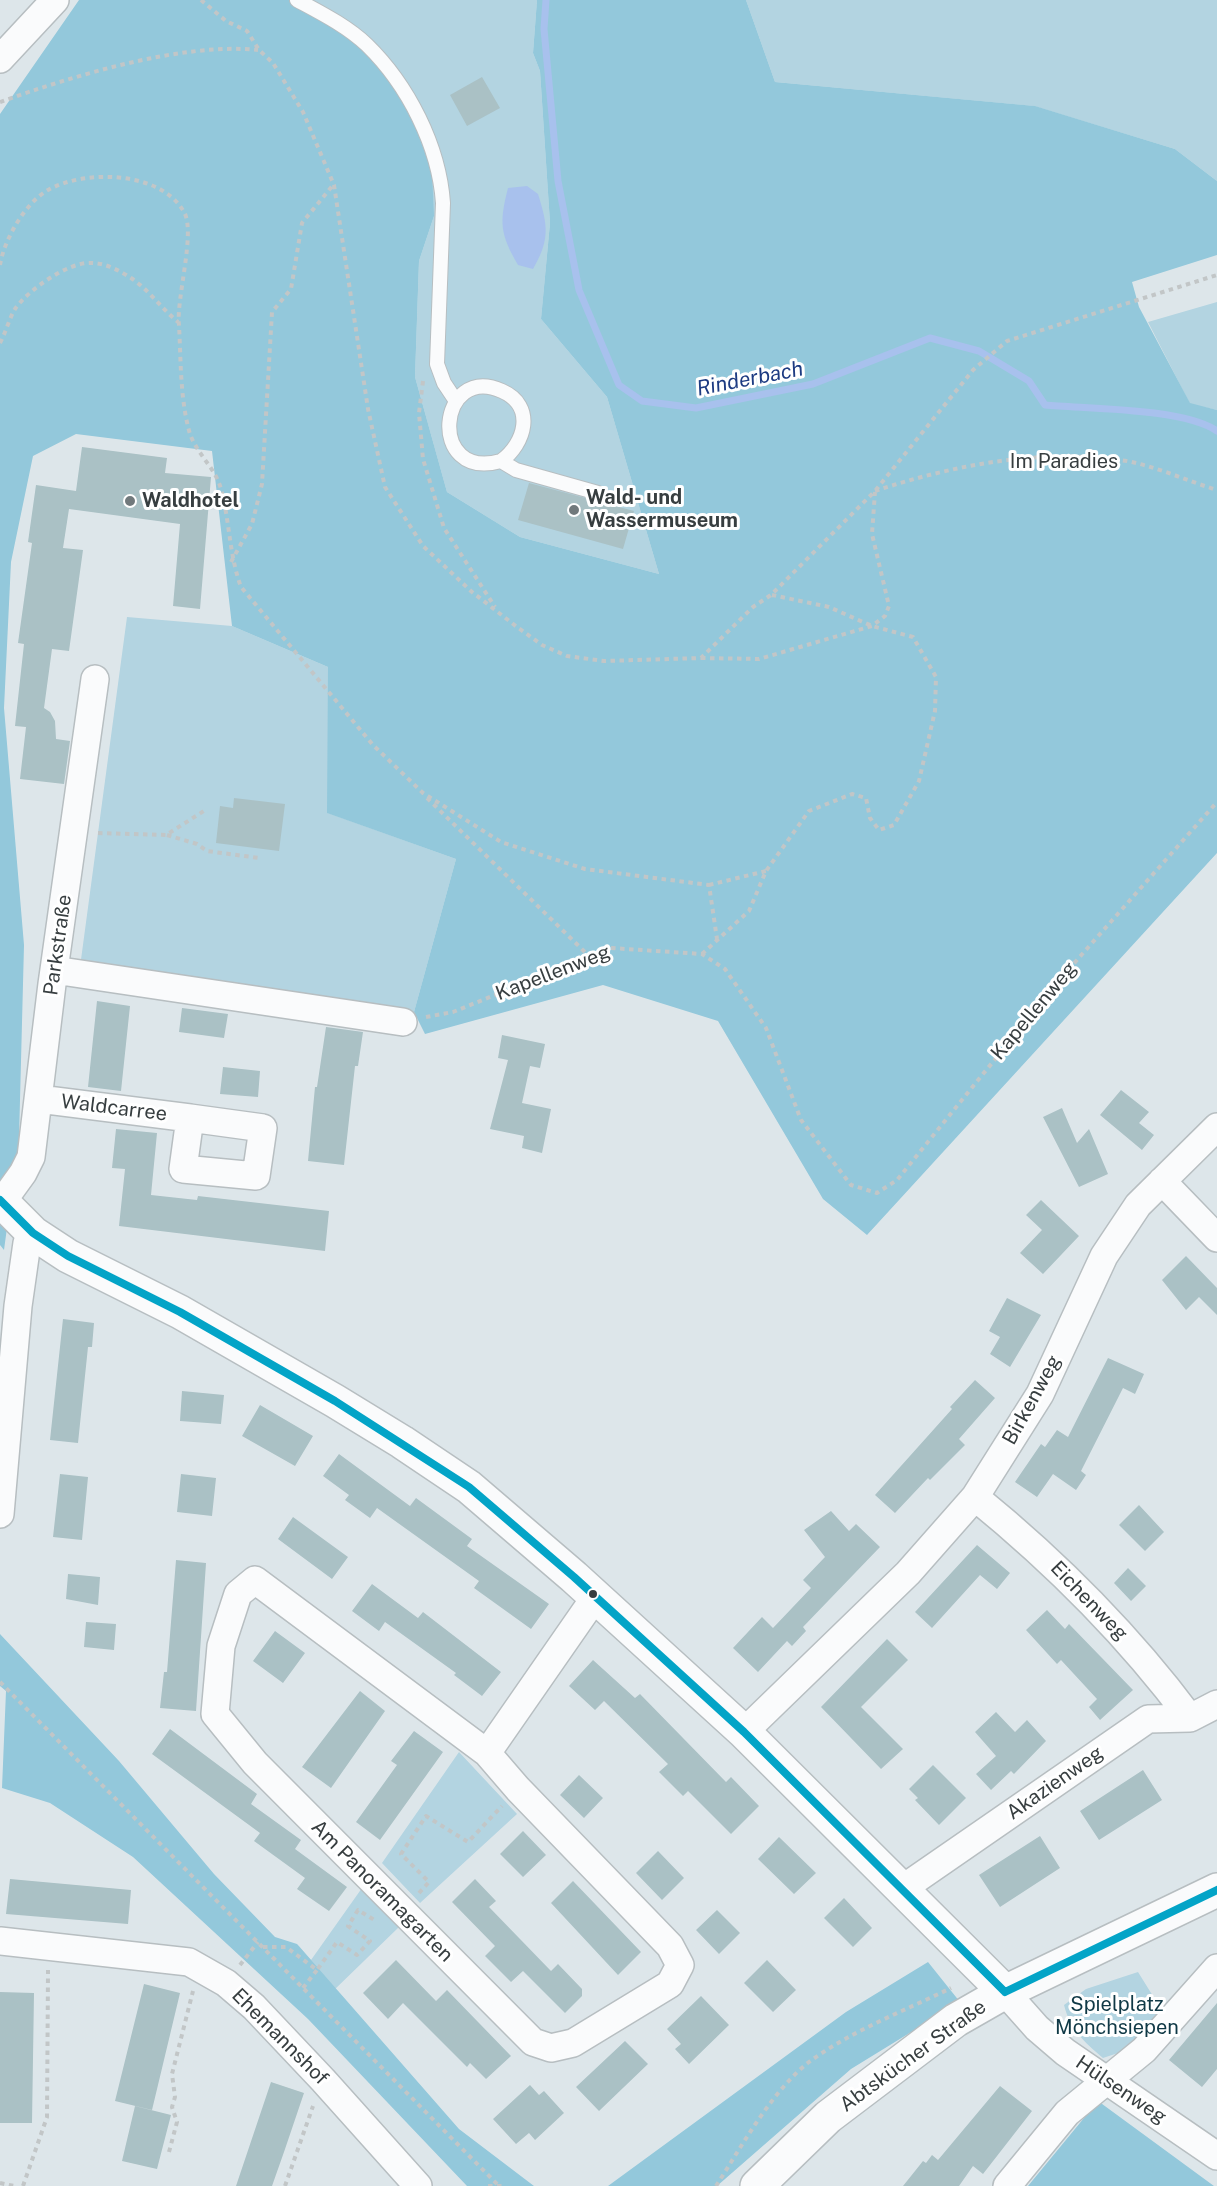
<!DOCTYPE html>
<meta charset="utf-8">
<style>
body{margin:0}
canvas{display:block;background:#dde6ea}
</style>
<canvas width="1217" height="2186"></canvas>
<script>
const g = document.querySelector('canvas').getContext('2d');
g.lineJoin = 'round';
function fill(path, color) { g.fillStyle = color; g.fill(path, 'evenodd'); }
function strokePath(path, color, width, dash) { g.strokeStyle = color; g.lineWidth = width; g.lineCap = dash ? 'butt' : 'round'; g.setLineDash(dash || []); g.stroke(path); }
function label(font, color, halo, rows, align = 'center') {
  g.font = font + ' "Public Sans",sans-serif'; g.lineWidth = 6; g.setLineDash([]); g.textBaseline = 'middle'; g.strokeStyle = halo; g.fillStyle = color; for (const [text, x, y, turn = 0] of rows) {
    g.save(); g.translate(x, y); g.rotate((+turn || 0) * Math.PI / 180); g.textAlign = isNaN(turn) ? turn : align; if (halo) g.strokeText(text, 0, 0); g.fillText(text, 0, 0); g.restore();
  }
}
fill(new Path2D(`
 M290,0H537L533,53L540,71L550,223L541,319L607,397L659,574L520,537L447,492L415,377L419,261L434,216L357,40Z
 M746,0H1217V181L1175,149L1034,106L775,82Z
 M1217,302V410L1190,404L1148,322Z
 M127,617L232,626L328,667V813L456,859L414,1012L80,967Z
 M459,1752L517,1814L420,1903L382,1863Z
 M362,1888L399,1927L331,1993L297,1944L311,1960Z
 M1138,1972L1166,2017L1139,2046L1103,2058C1084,2042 1070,2029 1064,2005L1086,1989Z`), '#b3d4e1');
fill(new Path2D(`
 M79,0H290L357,40L407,101L432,173L434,216L419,261L415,377L447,492L520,537L659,574L607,397L541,319L550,223L540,71L533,53L537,0H746L775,82L1035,106L1175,149L1217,181V255L1132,282L1139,307L1190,403L1217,410V853L867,1235L823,1199L718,1021L603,985L425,1034L414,1012L456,859L327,813L328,667L232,626L212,451L76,434L33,456L11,562L4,708L24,945L19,1139L4,1250L0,1245V114Z
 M0,1634L119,1761L214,1874L275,1937L297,1944L459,2129L534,2186H467L308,2019L133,1857L50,1803L2,1788L6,1691L0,1686Z
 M928,1962L960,2002L851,2069L717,2186H608L846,2012Z
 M1098,2101L1214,2186H1028Z`), '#93c8db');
fill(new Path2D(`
 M527,186L538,194C548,226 550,239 533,269L518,265C500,234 499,223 508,188Z`), '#a8c1ed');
strokePath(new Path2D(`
 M546,0L544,29L558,181L579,290L619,385L642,401L696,408L813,384L930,338L979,351L1029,381L1045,405C1088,409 1183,408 1217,431`), '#a8c1ed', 7);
fill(new Path2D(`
 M482,77L500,108L467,126L450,95Z
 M82,447L167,458L165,473L211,477L200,609L173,606L180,524L69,509L63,548L83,550L69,651L52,649L44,708L50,712L55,721L56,739L70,741L64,784L20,779L26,727L15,726L24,644L18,643L32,543L28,542L36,485L76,491Z
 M529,483L634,511L623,549L518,520Z
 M234,798L285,804L279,851L216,843L220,806L233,808Z
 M97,1001L130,1006L121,1091L88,1087Z
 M182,1008L228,1014L224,1038L179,1032Z
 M326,1027L363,1032L358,1066H355L344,1165L308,1161L315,1087H317Z
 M502,1035L545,1044L540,1068L530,1066L522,1103L551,1109L542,1153L522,1148L524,1136L490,1129L508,1060L498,1058Z
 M223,1067L260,1071L258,1097L220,1094Z
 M1121,1090L1149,1112L1139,1123L1154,1135L1142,1150L1100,1115Z
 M1062,1108L1077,1143L1089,1129L1108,1174L1079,1187L1043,1117Z
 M116,1129L157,1133L151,1195L197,1200L198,1196L329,1211L325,1251L119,1226L125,1169L112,1168Z
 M1041,1200L1079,1236L1043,1274L1020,1253L1042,1230L1026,1215Z
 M1186,1256L1217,1288V1315L1199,1297L1186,1310L1162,1280Z
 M1007,1298L1041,1315L1010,1367L990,1354L1000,1337L989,1331Z
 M63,1319L94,1323L92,1347H88L78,1443L50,1440Z
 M1108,1358L1144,1374L1135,1394L1123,1388L1081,1471L1086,1475L1076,1490L1053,1474L1037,1497L1015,1482L1041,1444L1045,1447L1057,1430L1068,1437Z
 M975,1380L995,1398L959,1439L965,1445L930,1480L928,1478L895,1513L875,1495L952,1409L950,1407Z
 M182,1391L224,1395L221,1424L180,1421Z
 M260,1405L313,1436L295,1466L242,1436Z
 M339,1454L410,1506L416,1498L472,1539L467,1546L549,1604L531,1629L474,1588L479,1581L377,1508L370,1518L345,1500L349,1495L323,1476Z
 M60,1474L88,1477L82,1540L53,1537Z
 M181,1474L216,1478L212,1516L177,1512Z
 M1139,1505L1164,1532L1145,1551L1119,1525Z
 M831,1511L849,1531L856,1524L880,1547L803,1627L806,1631L792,1646L787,1641L758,1672L733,1648L762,1617L773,1628L811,1588L803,1580L825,1557L804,1530Z
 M293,1517L348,1557L332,1579L278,1539Z
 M977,1545L1010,1573L997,1589L980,1575L932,1628L915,1612Z
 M176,1560L206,1563L196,1711L160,1708L164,1672H167Z
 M1128,1568L1146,1586L1131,1601L1114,1583Z
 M68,1574L100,1577L98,1605L66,1599Z
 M372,1584L418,1618L423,1612L501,1672L482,1696L454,1675L456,1673L385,1622L379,1631L352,1611Z
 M1047,1610L1065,1629L1069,1624L1133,1690L1100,1720L1089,1707L1097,1699L1061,1660L1057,1664L1026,1630Z
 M86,1622L116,1624L114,1650L84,1647Z
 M275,1631L305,1653L283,1683L253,1661Z
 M887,1639L908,1660L861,1707L903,1749L881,1769L821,1707Z
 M593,1660L635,1698L640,1694L726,1782L731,1777L759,1806L731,1834L688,1791L683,1796L659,1772L668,1764L604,1701L595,1710L569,1686Z
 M360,1691L385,1711L331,1788L302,1767Z
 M996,1712L1015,1732L1027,1720L1046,1741L1014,1774L1011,1771L991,1790L976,1774L996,1756L975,1732Z
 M170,1729L257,1794L251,1804L301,1840L295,1849L347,1887L329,1911L297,1889L305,1878L254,1841L260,1833L152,1754Z
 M414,1731L443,1752L380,1840L356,1822L397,1765L391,1761Z
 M933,1765L966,1798L939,1825L915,1800L918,1798L909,1789Z
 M1143,1770L1162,1800L1099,1840L1080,1811Z
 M579,1775L603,1798L584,1818L560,1795Z
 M523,1831L546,1855L523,1877L500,1854Z
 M1040,1836L1060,1868L1000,1907L979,1875Z
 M779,1837L816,1873L794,1894L758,1859Z
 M658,1851L684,1878L662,1900L636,1873Z
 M10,1879L131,1890L128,1924L6,1914Z
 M475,1879L496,1901L489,1907L551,1971L558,1964L582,1989V1996L565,2013L523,1971L511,1982L485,1956L495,1946L452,1902Z
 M573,1881L641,1952L618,1975L551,1903Z
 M844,1898L872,1928L853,1947L824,1918Z
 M717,1910L740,1933L719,1954L696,1930Z
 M396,1960L436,2001L447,1990L511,2056L486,2079L470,2063L467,2067L403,2003L388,2019L363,1993Z
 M767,1960L796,1990L773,2012L744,1983Z
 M144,1984L180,1993L152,2110L115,2101Z
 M0,1992L34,1993L32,2123H0Z
 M701,1996L729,2025L689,2064L675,2049L681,2044L667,2029Z
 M1217,2003V2069L1202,2087L1169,2060Z
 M625,2041L648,2064L599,2111L576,2087Z
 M271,2082L304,2093L284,2152L272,2186H236Z
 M530,2085L539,2095L544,2091L564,2113L535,2140L529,2133L516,2144L493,2119Z
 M1000,2086L1032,2111L983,2174L973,2166L959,2186H903L923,2161L926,2163L932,2155L938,2160Z
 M135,2106L171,2115L157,2169L122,2161Z`), '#aac1c5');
const service = new Path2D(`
 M297,0C321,13 347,26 367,45C408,85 439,146 443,203L437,364L444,383L456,401
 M501,461C426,482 438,362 502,391C536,406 525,444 501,461L516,470L598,493`);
const minor = new Path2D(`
 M0,59L55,0
 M54,970L403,1022
 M39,1099L190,1118L183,1169L256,1176L263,1128L190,1118
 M1162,1181L1217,1238
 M2,1202L23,1173L31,1157L52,984L95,679
 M975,1497C1055,1562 1128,1635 1190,1718
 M0,1514L18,1306L27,1243L33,1233
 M744,1732L908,1573L975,1497L1040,1394L1104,1256L1138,1205L1217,1127
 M487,1753L255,1580L238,1594L221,1646L215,1714L255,1763L533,2042L551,2048L573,2043L670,1984L680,1965L670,1946L518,1789L487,1753L596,1596
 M902,1889L1148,1719L1190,1718L1217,1704
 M0,1941L189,1962L226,1983L254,2007L323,2080L418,2186
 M1005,1992L1037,2028L1065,2052L1217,2156
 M1007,2186L1067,2113L1144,2050L1217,1968`);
const tertiary = new Path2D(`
 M0,1200L33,1233L68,1256L180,1312L335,1401L402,1442L469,1487L574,1577L744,1732L1005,1992
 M757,2186L828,2117L956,2020L1005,1992L1217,1890`);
strokePath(service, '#b7bec1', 16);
strokePath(minor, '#b7bec1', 30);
strokePath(tertiary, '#b7bec1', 36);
strokePath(new Path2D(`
 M201,0L226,21L247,31L259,50L273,63L303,112L334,185L368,409L385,487L423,546L472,592L517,627L542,645L567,656L604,661L701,658L753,607L771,595L875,491L973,370L1007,341L1217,275
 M0,102C73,76 182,42 258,50
 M0,265C4,240 25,203 48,190C85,169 161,171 184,212C196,232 176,299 179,325C181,361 180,400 190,434C197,454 216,469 221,489C230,523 229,554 241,587L373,745L423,793L501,842L585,869L709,885L717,939
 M0,343C6,332 9,319 15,309C28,290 69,261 92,263C106,263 120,271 131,278C149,290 161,308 178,322
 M423,381L419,413L423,459L444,528L495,607
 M875,491C953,465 1038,449 1120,460C1151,464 1187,481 1217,490
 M231,562L252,524L262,484L272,312L291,289L302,223L333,185
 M701,658L759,659L872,626L885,616L889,606L872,534L875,492
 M427,798L589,956
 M98,833L166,835L207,809
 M167,835L197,844L207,851L259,858
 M709,885L766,871
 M702,954L749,911L766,871L809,811L852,794L866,798L870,818L879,830L894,825L919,781L935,711L936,677L913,637L872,626L829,607L772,595
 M426,1017L453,1012L611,948L702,954L725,969L766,1028L801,1120L851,1185L877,1193L897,1180L1061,978L1217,802
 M0,1682L499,2186
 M419,1893L429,1882L401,1854L426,1816L468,1842L502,1806
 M263,1947H286L317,1970L337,1942L357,1955L370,1941L348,1926L358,1910L376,1921
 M240,1965L258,1942
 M303,1988L317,1970
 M169,2152L177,2122L172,2107L175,2097L172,2074L193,1991
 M0,2183L14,2186
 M23,2186L47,2117L48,1970
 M285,2186L313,2106
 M488,2186H502
 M716,2186C742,2146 771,2092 809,2062C851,2031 904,2011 951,1988`), '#c2c6c7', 4, [4.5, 4.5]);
strokePath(service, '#fafbfc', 14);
strokePath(minor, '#fafbfc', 27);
strokePath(tertiary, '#fafbfc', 33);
strokePath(new Path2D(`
 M0,1200L33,1233L68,1256L180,1312L335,1401L469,1487L574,1577L744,1732L1005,1992
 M1005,1992L1217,1890`), '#03a4c7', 8);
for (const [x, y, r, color] of [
 [130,501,6,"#71797c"],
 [574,510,6,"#71797c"],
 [593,1594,5,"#373e40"]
]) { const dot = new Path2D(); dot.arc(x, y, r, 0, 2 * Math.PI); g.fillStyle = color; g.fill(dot); strokePath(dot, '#fff', 2); }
label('20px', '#373e40', '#fff', [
 ["Im Paradies",1064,462],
 ["Parkstraße",58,945,-82],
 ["Kapellenweg",553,973,-21],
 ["Kapellenweg",1034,1011,-50],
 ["Waldcarree",114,1108,7],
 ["Birkenweg",1032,1400,-61],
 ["Eichenweg",1089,1601,46],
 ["Akazienweg",1055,1783,-35],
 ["Am Panoramagarten",382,1891,45],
 ["Ehemannshof",280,2037,45],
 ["Abtskücher Straße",913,2056,-36],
 ["Hülsenweg",1121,2090,34]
]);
label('bold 20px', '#373e40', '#fff', [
 ["Wald- und",586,498],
 ["Wassermuseum",586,521],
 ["Waldhotel",142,501]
], 'left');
label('20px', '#103946', '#fff', [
 ["Spielplatz",1117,2005],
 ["Mönchsiepen",1117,2028]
]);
label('italic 21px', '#1d3b82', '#fff', [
 ["Rinderbach",750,379,-11]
]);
</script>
